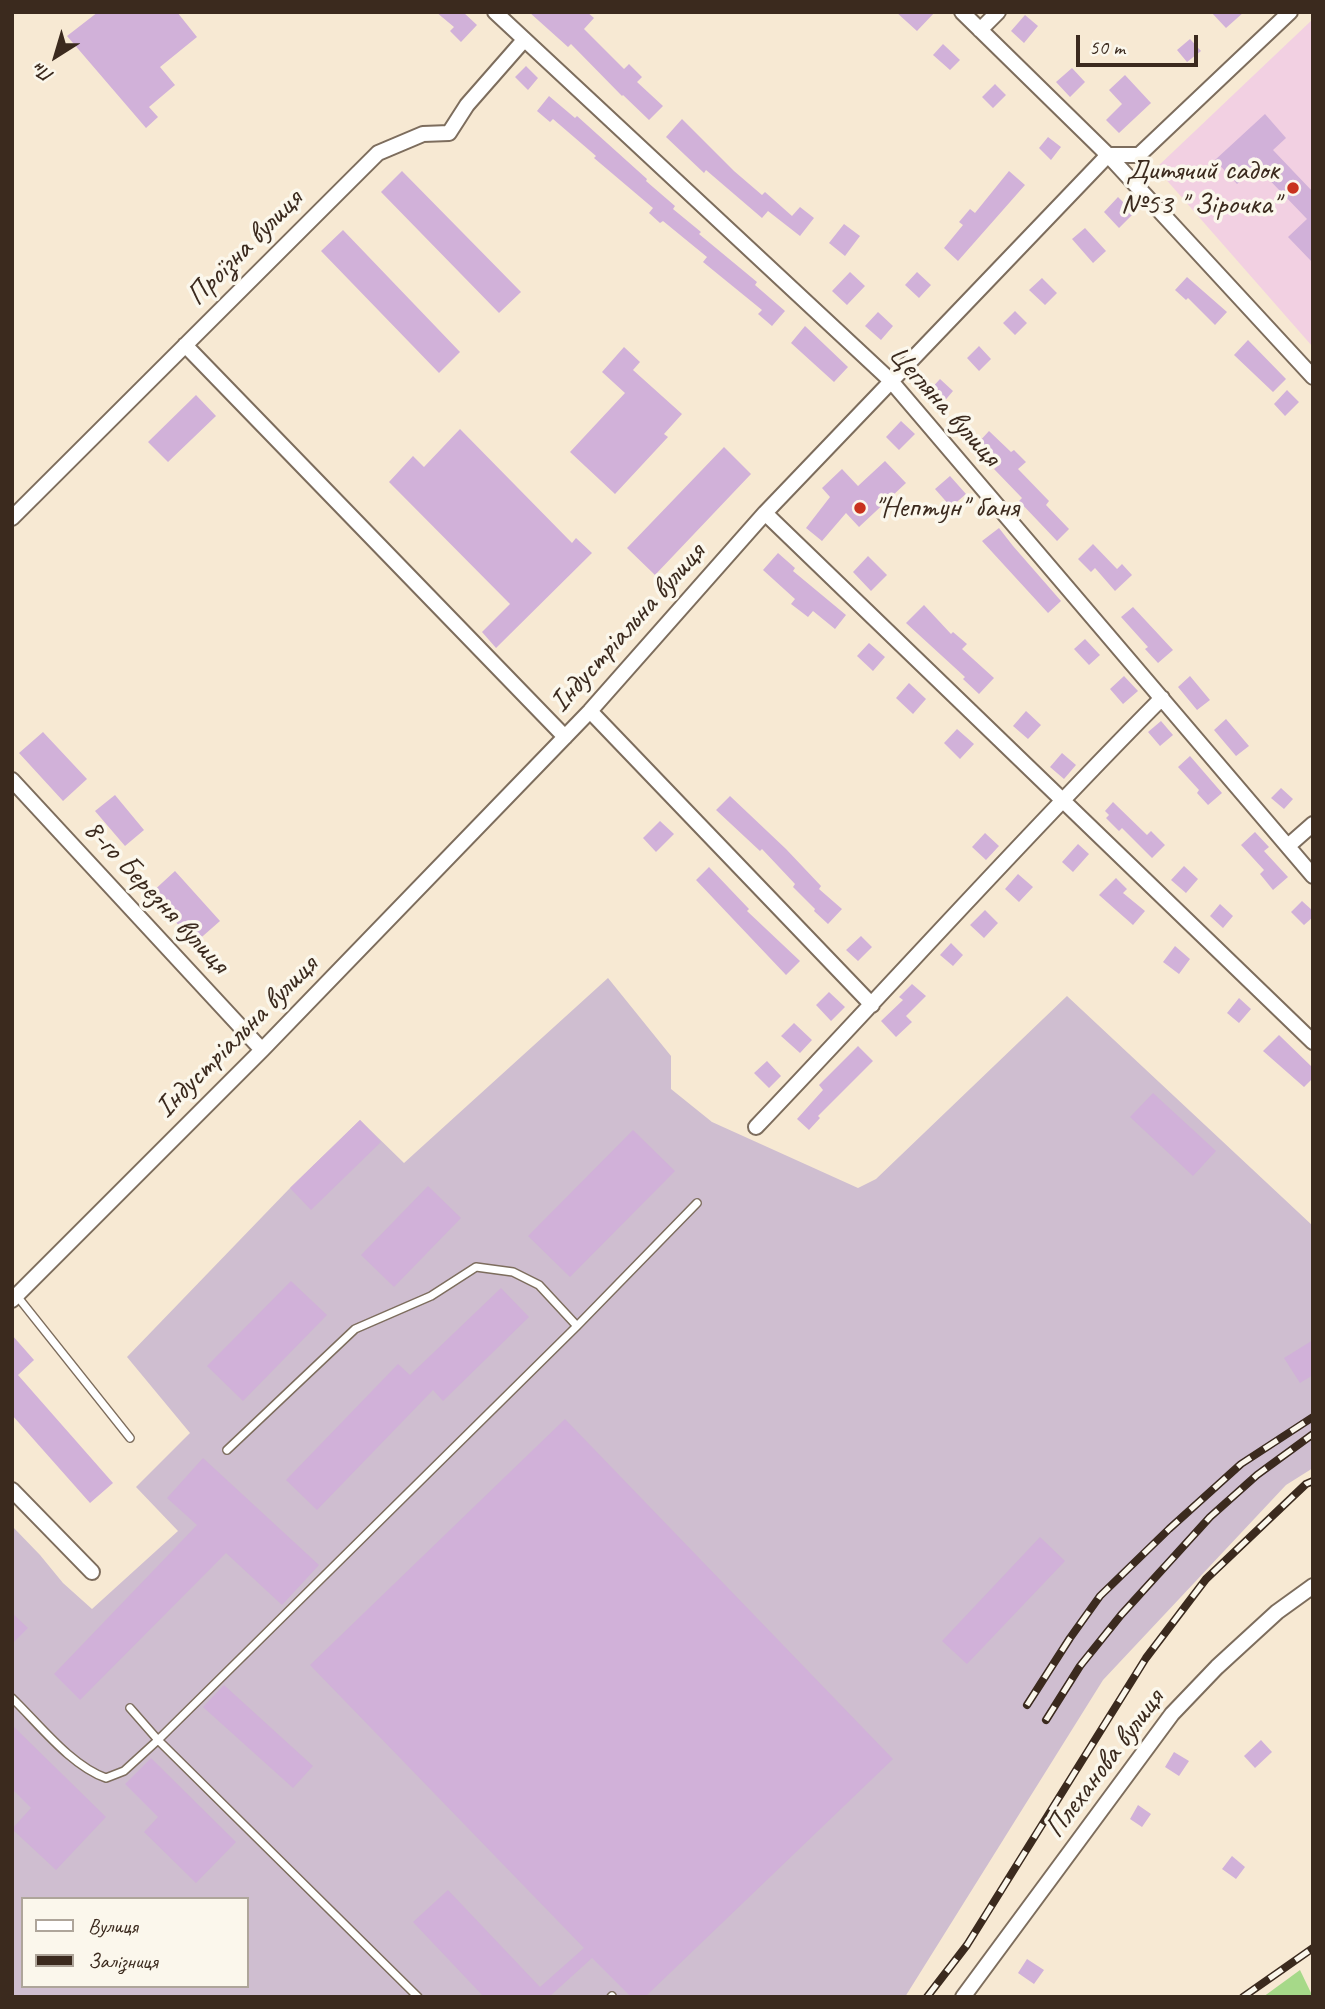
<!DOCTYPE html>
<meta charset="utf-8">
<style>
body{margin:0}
#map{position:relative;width:1325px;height:2009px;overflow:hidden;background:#f7e9d3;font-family:Caveat,sans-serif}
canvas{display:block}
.frame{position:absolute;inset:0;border:14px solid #3b2a1e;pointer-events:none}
.legend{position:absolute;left:21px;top:1897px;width:228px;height:91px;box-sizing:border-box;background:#fbf7ec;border:2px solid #aea59a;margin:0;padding:9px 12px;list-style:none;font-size:21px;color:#3b2a1e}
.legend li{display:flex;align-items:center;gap:14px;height:35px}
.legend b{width:35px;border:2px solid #aea59a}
.north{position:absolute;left:21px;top:21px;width:70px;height:70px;-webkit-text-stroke:5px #fbf7ec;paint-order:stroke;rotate:217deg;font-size:19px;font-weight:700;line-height:28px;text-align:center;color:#3b2a1e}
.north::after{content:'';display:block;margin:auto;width:24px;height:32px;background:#3b2a1e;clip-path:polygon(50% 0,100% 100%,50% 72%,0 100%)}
.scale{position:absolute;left:1076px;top:35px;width:122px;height:32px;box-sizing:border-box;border:4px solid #3b2a1e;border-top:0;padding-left:9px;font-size:21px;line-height:24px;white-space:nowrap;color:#3b2a1e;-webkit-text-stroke:5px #fbf7ec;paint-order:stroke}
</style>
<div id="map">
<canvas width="1325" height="2009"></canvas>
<div class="frame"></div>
<ul class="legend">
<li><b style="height:9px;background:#fff"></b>Вулиця</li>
<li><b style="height:9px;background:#3b2a1e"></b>Залізниця</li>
</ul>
<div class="north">Пн</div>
<div class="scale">50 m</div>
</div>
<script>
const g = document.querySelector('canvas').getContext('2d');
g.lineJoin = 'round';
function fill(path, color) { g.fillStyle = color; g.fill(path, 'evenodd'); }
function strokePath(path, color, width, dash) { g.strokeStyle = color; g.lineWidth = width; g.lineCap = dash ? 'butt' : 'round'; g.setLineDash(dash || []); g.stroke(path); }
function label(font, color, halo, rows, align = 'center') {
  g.font = font + ' Caveat,sans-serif'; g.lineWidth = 7; g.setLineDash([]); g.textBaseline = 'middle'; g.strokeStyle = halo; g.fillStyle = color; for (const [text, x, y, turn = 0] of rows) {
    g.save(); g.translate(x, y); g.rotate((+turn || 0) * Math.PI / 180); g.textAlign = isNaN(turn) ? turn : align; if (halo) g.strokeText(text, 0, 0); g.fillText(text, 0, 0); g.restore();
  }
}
fill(new Path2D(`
 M1313,19V345L1312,346L1156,168Z`), '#f2d0e2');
fill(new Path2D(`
 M608,978L671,1056V1089L712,1122L858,1188L876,1179L1067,996L1313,1226V1468L1286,1485L1103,1680L905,1997H12V1526L40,1555L63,1583L92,1609L178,1531L136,1487L190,1433L127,1357L290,1188L360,1120L404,1163ZM23,1899H247V1986H23Z`), '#cfbed0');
fill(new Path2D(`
 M1300,1970L1313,1997H1263Z`), '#a6d989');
fill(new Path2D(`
 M98,12H177L197,37L160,67L175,85L149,107L158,117L146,128L67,36Z
 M436,12H463L477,25L461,42L450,31L454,27Z
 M529,12H587L594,18L584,29L624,69L629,64L642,77L637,82L663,106L649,120L623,95L622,96L571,44L568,47Z
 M896,12H935L917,31Z
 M1211,12H1244L1226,28Z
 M1025,15L1038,26L1024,43L1011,31Z
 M1190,39L1201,51L1187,62L1177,50Z
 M943,44L960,60L950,70L933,55Z
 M526,66L538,78L528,90L515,77Z
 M1072,68L1085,82L1070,97L1056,82Z
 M1125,75L1151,103L1119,133L1106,120L1122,104L1109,90Z
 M995,84L1006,95L993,108L982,97Z
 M549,96L575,118L577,116L647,179L646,181L675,206L673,209L701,232L699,234L757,282L755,285L785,311L772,326L758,314L762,310L703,262L707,257L663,221L660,223L649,213L653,208L594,158L596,156L553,119L550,122L537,111Z
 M1265,114L1286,138L1273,150L1313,192V263L1288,237L1307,219L1256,166L1237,184L1215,160Z
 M682,119L734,171L762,195L765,192L792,216L800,207L814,218L800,236L768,211L762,218L706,170L704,173L666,137Z
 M1048,137L1061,147L1051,160L1039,148Z
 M402,171L521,292L499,313L381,192Z
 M1009,171L1025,185L958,261L944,248L963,225L959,222L970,209L975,213Z
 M1118,197L1134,213L1119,228L1104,212Z
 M844,224L860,236L845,256L829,243Z
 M1085,228L1106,251L1093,263L1072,239Z
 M343,230L460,352L439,373L321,251Z
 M850,272L865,286L847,305L832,291Z
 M917,272L931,285L919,298L905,285Z
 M1187,277L1227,312L1215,325L1188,298L1186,300L1175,290Z
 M1042,278L1057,293L1045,305L1029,290Z
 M1015,311L1027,323L1015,335L1003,323Z
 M878,312L893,326L881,340L865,326Z
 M805,326L848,367L834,382L791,343Z
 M1248,340L1286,379L1273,392L1234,355Z
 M979,346L991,359L979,371L967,358Z
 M624,347L640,362L633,370L682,414L664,434L668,437L615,494L570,452L625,393L602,372Z
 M940,379L953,391L942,404L928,392Z
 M1287,390L1299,402L1285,416L1274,404Z
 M196,395L216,416L168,462L148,442Z
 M901,421L915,434L899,450L886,437Z
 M460,429L572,543L576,538L592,553L496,648L482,632L510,604L389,482L413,456L424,467Z
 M989,431L1011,452L1014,450L1026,462L1018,469L1049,501L1046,505L1069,529L1057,541L1019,501L1022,498L994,469L999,465L977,444Z
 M724,447L751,474L655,575L627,548Z
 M885,461L906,483L859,527L846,513L822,541L806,528L830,497L822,488L842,469L858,486Z
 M950,476L966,494L951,507L935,489Z
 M999,528L1013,546L1061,601L1048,613L982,541Z
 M1093,544L1117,569L1122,564L1132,575L1115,591L1095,568L1091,572L1078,559Z
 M778,553L795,568L793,571L846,615L835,629L813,611L808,617L791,604L795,599L763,570Z
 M868,556L887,575L871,591L853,572Z
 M924,605L951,634L953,632L967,644L962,649L994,678L979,694L963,679L965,677L906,623Z
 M1133,607L1173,650L1158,663L1145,649L1148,647L1121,617Z
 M1085,639L1100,655L1089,665L1074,649Z
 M869,643L885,657L873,671L857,656Z
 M1124,676L1138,691L1123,704L1110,689Z
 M1190,676L1210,700L1197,710L1178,687Z
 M909,683L926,699L913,714L896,698Z
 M1026,711L1041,725L1028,739L1013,726Z
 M1226,719L1249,746L1236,756L1214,730Z
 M1161,721L1173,735L1160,746L1148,732Z
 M957,729L974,744L960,759L944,743Z
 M43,732L87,779L63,801L19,753Z
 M1062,753L1076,765L1064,779L1050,767Z
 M1190,756L1222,793L1208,805L1197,793L1199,790L1178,767Z
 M1281,788L1293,799L1284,809L1271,798Z
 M115,795L144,830L125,846L95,811Z
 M730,796L786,849L821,886L819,889L842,909L828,924L814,911L815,909L793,887L795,884L762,849L760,851L716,810Z
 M1113,802L1147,835L1151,831L1165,845L1152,858L1122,828L1119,831L1106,818L1109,815L1105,811Z
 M660,821L674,834L656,852L643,838Z
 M1255,832L1269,847L1264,851L1288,877L1273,890L1260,874L1264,870L1241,845Z
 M985,833L999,846L986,860L972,847Z
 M1078,844L1089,854L1073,872L1062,862Z
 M1184,866L1198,879L1186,893L1171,880Z
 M709,867L749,909L747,911L800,961L786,975L696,880Z
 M175,871L220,921L195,943L150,894Z
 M1018,874L1033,887L1019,902L1005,889Z
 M1116,878L1127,889L1123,893L1145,911L1133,925L1099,895Z
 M1302,901L1313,911V917L1304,925L1291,912Z
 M1220,904L1233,916L1223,928L1210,916Z
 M985,910L998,923L984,938L970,925Z
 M861,936L872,947L858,961L846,950Z
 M951,943L963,955L953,966L940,955Z
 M1175,946L1190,959L1179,974L1163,962Z
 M912,984L926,996L906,1016L912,1022L896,1037L881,1021L903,1000L899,997Z
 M829,992L845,1007L831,1021L816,1005Z
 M1239,998L1251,1009L1239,1023L1227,1013Z
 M794,1023L812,1040L800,1053L781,1036Z
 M1279,1035L1313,1068V1078L1304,1087L1263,1051Z
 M858,1046L873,1061L818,1116L820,1118L809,1130L797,1119L823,1090L819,1085Z
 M767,1061L781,1076L769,1088L754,1073Z
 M1153,1093L1216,1151L1193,1176L1130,1117Z
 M360,1120L381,1142L311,1210L290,1188Z
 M633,1130L675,1171L570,1277L528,1236Z
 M428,1186L461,1218L394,1287L361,1255Z
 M291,1281L327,1315L243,1401L207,1366Z
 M501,1288L529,1317L443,1401L433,1390L317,1510L286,1480L398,1364L410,1375Z
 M12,1335L34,1360L18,1375L113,1483L90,1503L12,1415Z
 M1313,1340V1375L1300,1383L1284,1358Z
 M565,1419L893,1759L645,1997H631L592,1958L549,1997H484L413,1922L448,1890L540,1987L584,1948L310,1665Z
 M203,1458L319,1565L282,1605L226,1553L80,1700L54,1674L197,1525L167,1498Z
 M1040,1537L1065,1561L967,1664L942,1641Z
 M12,1613L28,1628L12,1644Z
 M224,1685L313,1766L293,1788L203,1707Z
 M12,1725L106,1817L56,1870L12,1829L31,1808L12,1789Z
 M1261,1740L1272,1752L1255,1768L1244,1756Z
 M1174,1752L1189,1761L1179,1776L1165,1767Z
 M151,1758L236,1842L196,1883L144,1832L158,1817L125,1784Z
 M1138,1805L1151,1814L1142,1827L1130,1819Z
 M1232,1856L1245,1867L1236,1879L1222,1869Z
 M1027,1959L1044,1970L1034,1984L1018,1973Z`), '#d1b1d9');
const lane = new Path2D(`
 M17,1296L130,1438
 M227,1450L355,1329L431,1296L476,1267L513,1272L539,1285L577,1326
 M12,1698C39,1724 71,1766 106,1778L124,1771L158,1740L577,1326L697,1203
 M130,1708L158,1740L418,1997
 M611,1997L612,1996`);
const street = new Path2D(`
 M495,12L891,381L1313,876
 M962,12L1108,155L1313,377
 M980,30L998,12
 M185,345L565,737
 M765,513L1313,1042
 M12,518L378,153L423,134L449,133L467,105L524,40
 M590,711L872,1005
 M12,780L262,1050
 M1288,846L1313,824
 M756,1127C892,984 1023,838 1162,698
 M12,1300L262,1050L590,711L765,513L1108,155H1139L1290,12
 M12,1490L92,1572
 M963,1997L1172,1714L1217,1667L1277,1612L1313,1586`);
strokePath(lane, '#7d6d5d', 10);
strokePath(street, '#7d6d5d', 18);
strokePath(lane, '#fff', 7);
strokePath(street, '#fff', 14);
const rail = new Path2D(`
 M1027,1705L1070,1638L1100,1596L1169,1529L1241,1464L1313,1417
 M1046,1720L1080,1666L1121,1615L1210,1517L1257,1475L1313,1434
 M927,1997L967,1945L1146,1658L1206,1579L1306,1484L1313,1481
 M1243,1997L1313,1948`);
strokePath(rail, '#3b2a1e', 8);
strokePath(rail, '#fbf7ec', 5, [16]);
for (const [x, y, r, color] of [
 [1293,188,7,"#c8321e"],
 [860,508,7,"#c8321e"]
]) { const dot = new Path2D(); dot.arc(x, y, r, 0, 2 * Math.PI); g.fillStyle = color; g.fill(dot); strokePath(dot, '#fbf7ec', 2.5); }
label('30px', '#3b2a1e', '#fbf7ec', [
 ["Дитячий садок",1279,171],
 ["№53 \" Зірочка\"",1279,205],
 ["\"Нептун\" баня",874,508,"left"]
], 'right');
label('30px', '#3b2a1e', '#fbf7ec', [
 ["Проїзна вулиця",245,248,-45],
 ["Цегляна вулиця",944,406,48],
 ["Індустріальна вулиця",628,628,-48],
 ["8-го Березня вулиця",156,897,47],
 ["Індустріальна вулиця",237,1037,-45],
 ["Плеханова вулиця",1105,1764,-53]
]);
</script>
